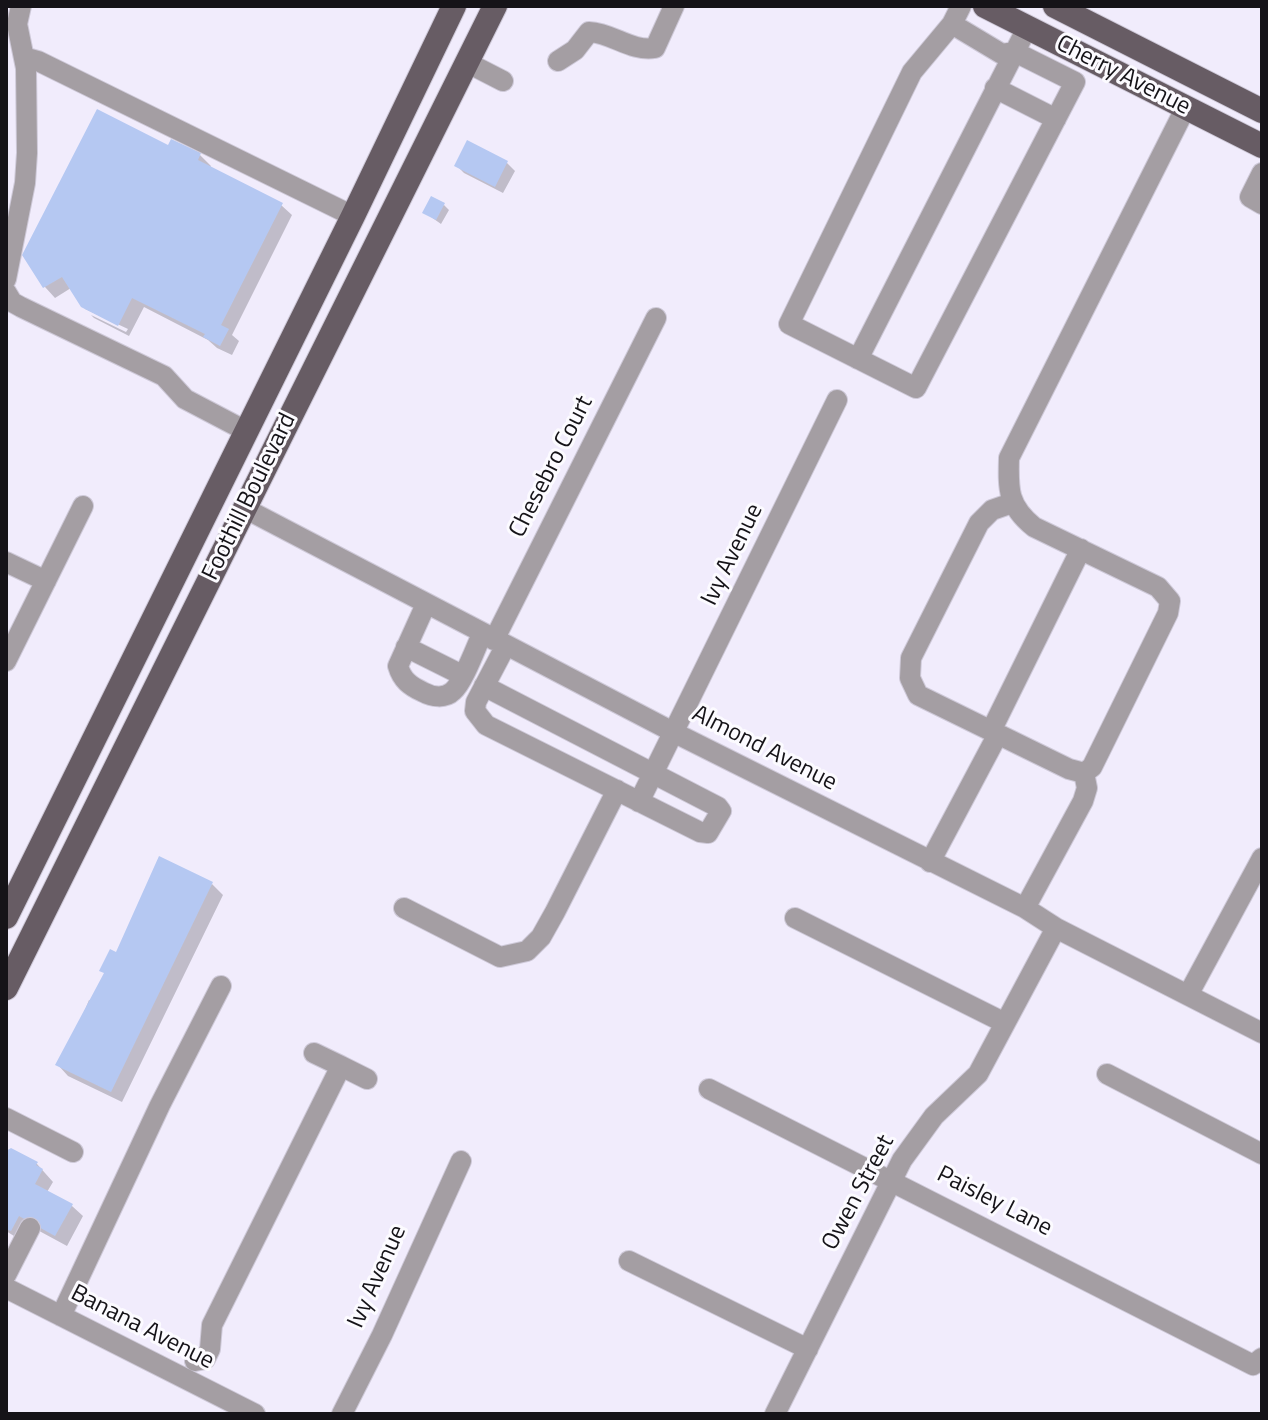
<!DOCTYPE html>
<style>
body{margin:0}
#map{position:relative;width:1268px;height:1420px;overflow:hidden;background:#f1ecfc;font-family:"Titillium Web",sans-serif}
canvas{display:block}
.frame{position:absolute;inset:0;border:8px solid #151318;pointer-events:none}
</style>
<div id="map">
<canvas width="1268" height="1420"></canvas>
<div class="frame"></div>
</div>
<script>
const g = document.querySelector('canvas').getContext('2d');
g.lineJoin = 'round';
function fill(path, color) { g.fillStyle = color; g.fill(path, 'evenodd'); }
function strokePath(path, color, width, dash) { g.strokeStyle = color; g.lineWidth = width; g.lineCap = dash ? 'butt' : 'round'; g.setLineDash(dash || []); g.stroke(path); }
function label(font, color, halo, rows, align = 'center') {
  g.font = font + ' "Titillium Web",sans-serif'; g.lineWidth = 6; g.setLineDash([]); g.textBaseline = 'middle'; g.strokeStyle = halo; g.fillStyle = color; for (const [text, x, y, turn = 0] of rows) {
    g.save(); g.translate(x, y); g.rotate((+turn || 0) * Math.PI / 180); g.textAlign = isNaN(turn) ? turn : align; if (halo) g.strokeText(text, 0, 0); g.fillText(text, 0, 0); g.restore();
  }
}
fill(new Path2D(`
 M169,148L200,155L211,166L210,168L281,205L292,215L232,335L239,341L232,355L217,348L208,340L144,307L129,336L94,318L91,315L126,332L128,329L85,309L71,288L55,298L45,287L25,255Z
 M507,163L515,171L503,193L464,173L456,165Z
 M444,205L449,210L441,224L424,212Z
 M212,884L223,895L122,1102L68,1076L58,1065L70,1046L89,1000L92,1001Z
 M6,1153L37,1164L53,1182L47,1192L72,1206L83,1216L67,1246L30,1226L22,1241L6,1231Z`), '#0003');
fill(new Path2D(`
 M97,109L168,145L171,139L201,153L198,160L283,203L221,325L229,329L220,346L203,337L205,334L132,298L118,326L81,307L62,277L43,288L22,255Z
 M467,140L508,161L495,187L454,166Z
 M431,196L445,203L436,220L422,213Z
 M159,856L213,882L111,1092L55,1065L104,973L99,971L110,949L116,952Z
 M11,1148L38,1162L36,1165L43,1169L35,1184L73,1204L55,1236L19,1216L11,1231L6,1229V1151Z`), '#b5c8f2');
const minor = new Path2D(`
 M952,24L1002,54L1015,52L1075,82L916,388L789,324L912,72L952,24L961,6
 M24,57L38,61L353,216
 M558,61L575,50L589,32C613,33 631,52 655,48L674,6
 M466,62L503,81
 M995,88L1056,119
 M1262,173L1250,197L1262,204
 M6,279L25,183L27,153L26,68L17,24L21,6
 M6,292L12,302L21,307L164,376L185,399L246,431
 M858,359L1027,28
 M1012,503L992,510L979,523L911,658L910,678L918,695L1069,769L1084,773
 M244,508L675,733L1025,908L1056,928L1262,1033
 M6,562L46,581
 M426,604L398,666C402,680 410,686 423,692C432,697 445,699 453,691C463,683 476,647 482,634
 M494,640L656,318
 M406,647L462,675
 M6,661L83,506
 M484,686L718,807L721,811L708,833L700,832L486,725L475,711L476,702L506,645
 M991,731L1081,549
 M1084,773L1092,767L1168,613L1170,601L1158,587L1034,527C1008,506 1008,490 1009,458L1186,107
 M639,802L837,400
 M930,862L998,734
 M404,908L500,957L527,951L541,937L555,912L617,790
 M1025,908L1083,801L1087,788L1084,773
 M795,918L1005,1023
 M1188,995L1262,858
 M314,1053L341,1066
 M1107,1074L1262,1154
 M709,1089L1253,1365L1262,1358
 M6,1118L73,1152
 M629,1261L808,1349
 M6,1275L30,1228
 M6,1288L255,1414
 M61,1316L160,1105L221,986
 M195,1361L205,1359L210,1349L212,1325L341,1066L367,1079
 M342,1414L382,1335L461,1161
 M775,1414L902,1160L934,1116L978,1074L1056,928`);
const major = new Path2D(`
 M985,6L1262,146
 M1055,6L1262,111
 M6,917L353,216L454,6
 M6,988L495,6`);
strokePath(minor, '#cec9d8', 22);
strokePath(major, '#cec9d8', 26);
strokePath(minor, '#a49ea3', 20);
strokePath(major, '#675c64', 24);
label('24px', '#151318', '#fcfbff', [
 ["Cherry Avenue",1123,76,27],
 ["Chesebro Court",552,467,-63],
 ["Foothill Boulevard",250,497,-64],
 ["Ivy Avenue",733,555,-64],
 ["Almond Avenue",764,749,27],
 ["Owen Street",859,1193,-62],
 ["Paisley Lane",994,1202,27],
 ["Ivy Avenue",378,1277,-66],
 ["Banana Avenue",142,1328,27]
]);
</script>
